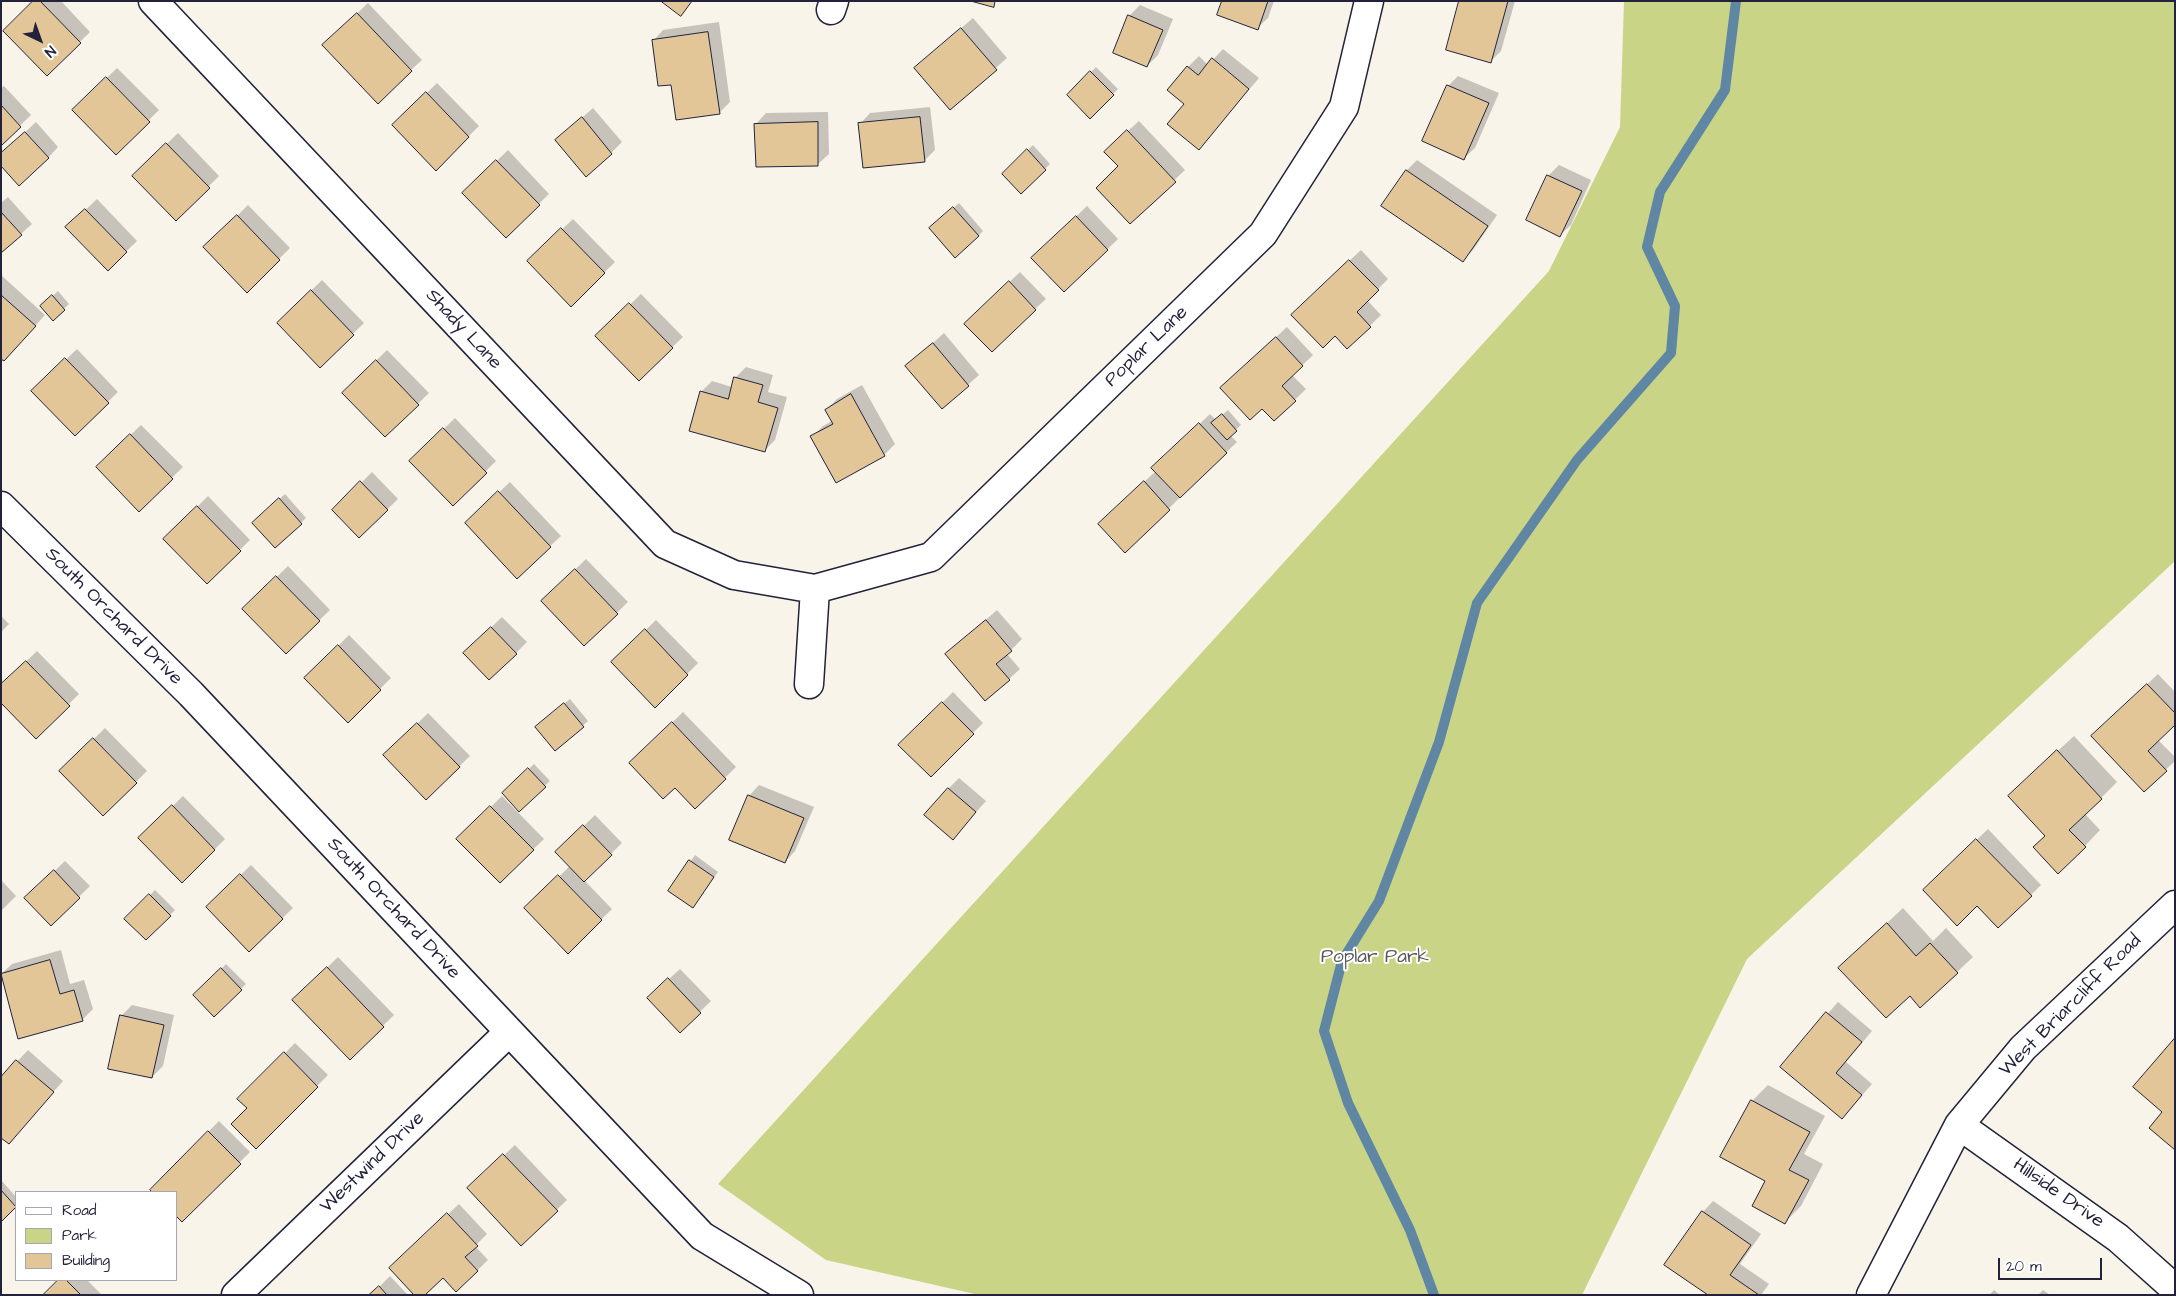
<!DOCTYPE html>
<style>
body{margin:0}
#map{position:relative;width:2176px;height:1296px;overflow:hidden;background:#f9f4ea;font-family:"Architects Daughter",sans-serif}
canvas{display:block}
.frame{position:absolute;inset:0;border:2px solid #22223b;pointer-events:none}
.legend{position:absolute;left:15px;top:1191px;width:162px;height:90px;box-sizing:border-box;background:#fff;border:1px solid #a7a7b1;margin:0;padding:6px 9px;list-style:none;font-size:15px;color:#22223b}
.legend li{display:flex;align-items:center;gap:10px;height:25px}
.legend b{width:25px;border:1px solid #a7a7b1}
.north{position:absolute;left:15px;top:15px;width:50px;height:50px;-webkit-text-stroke:4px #fff;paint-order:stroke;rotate:138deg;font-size:14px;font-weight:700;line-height:20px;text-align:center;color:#22223b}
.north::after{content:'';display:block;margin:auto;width:18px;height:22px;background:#22223b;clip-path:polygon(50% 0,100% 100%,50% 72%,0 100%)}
.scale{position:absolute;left:1998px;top:1258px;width:104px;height:22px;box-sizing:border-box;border:2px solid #22223b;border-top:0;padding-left:6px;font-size:15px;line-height:18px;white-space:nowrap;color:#22223b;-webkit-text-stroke:4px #fff;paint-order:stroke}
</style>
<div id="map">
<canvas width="2176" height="1296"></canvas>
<div class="frame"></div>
<ul class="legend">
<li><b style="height:6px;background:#fff"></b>Road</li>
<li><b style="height:14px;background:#c9d487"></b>Park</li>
<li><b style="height:14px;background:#e3c697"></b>Building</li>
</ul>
<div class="north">N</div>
<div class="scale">20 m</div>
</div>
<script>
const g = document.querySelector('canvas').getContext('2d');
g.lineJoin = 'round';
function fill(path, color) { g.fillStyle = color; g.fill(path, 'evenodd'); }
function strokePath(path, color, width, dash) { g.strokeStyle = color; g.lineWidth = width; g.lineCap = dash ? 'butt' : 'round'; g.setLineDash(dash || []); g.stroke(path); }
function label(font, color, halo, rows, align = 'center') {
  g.font = font + ' "Architects Daughter",sans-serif'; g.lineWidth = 4; g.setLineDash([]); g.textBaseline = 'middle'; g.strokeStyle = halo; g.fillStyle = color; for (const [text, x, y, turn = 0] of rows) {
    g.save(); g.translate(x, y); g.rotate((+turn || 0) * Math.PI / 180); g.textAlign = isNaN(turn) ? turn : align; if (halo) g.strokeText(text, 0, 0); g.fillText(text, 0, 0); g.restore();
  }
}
fill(new Path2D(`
 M1624,1H2175V561L1747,959L1582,1295H979L826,1260L718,1184L1549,271L1620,127Z`), '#c9d487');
fill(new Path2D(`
 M35,1H61L90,32L47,74Z
 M1224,1H1274L1268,18L1257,28Z
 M1461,1H1515L1501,51L1491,61Z
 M368,3L422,60L411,70L334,35Z
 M1140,5L1173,19L1158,55L1147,66L1129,16Z
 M973,18L1007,58L950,108L926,58Z
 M719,22L730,102L719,113L672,83L653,41L663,30Z
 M1223,49L1259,78L1199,148L1186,104L1188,67L1199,56L1208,65Z
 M1096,67L1118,89L1090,117L1068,95Z
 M117,68L159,110L116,153L74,110Z
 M1458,76L1499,93L1475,148L1464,158L1448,86Z
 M437,83L479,126L436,169L394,125Z
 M4,86L31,115L1,144V88Z
 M930,107L935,150L924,161L860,124L870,113Z
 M593,108L622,142L611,153L557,140Z
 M828,112L829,154L818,164L756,124L766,113Z
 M1139,121L1185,170L1130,222L1117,141Z
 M36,122L58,147L48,158L7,149Z
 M178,133L219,176L176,219L134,176Z
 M1033,145L1050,164L1021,193L1003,174Z
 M508,150L549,194L506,236L464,193Z
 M1417,160L1497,215L1473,250L1462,261L1406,171Z
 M1559,165L1591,180L1571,225L1560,235L1548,176Z
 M8,197L32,224L1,252V203Z
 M97,199L137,241L108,269L78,217Z
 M959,203L983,231L978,236L936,224Z
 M248,205L290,248L247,291L205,248Z
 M1087,206L1118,239L1064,291L1043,248Z
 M573,219L615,262L571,305L529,261Z
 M1361,250L1388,279L1367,300L1381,315L1347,348L1303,304Z
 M1020,272L1046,299L1035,309L977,313Z
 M1,275L45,315L14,349L1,357Z
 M322,280L364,323L320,366L278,323Z
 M58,291L69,304L53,319L42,306Z
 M641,294L683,337L639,379L597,336Z
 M1287,327L1313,355L1292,375L1306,389L1274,420L1232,378Z
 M944,333L979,375L942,408L907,366Z
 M77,349L118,392L75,434L33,391Z
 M387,350L429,393L385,436L343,393Z
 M746,367L773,375L768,392L787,397L775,440L764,451L701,392L712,381L732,387L735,378Z
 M862,385L895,444L884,455L812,437L823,426L832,421L826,410L837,399Z
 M1228,410L1241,425L1230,435L1237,442L1125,551L1110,513L1156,471L1164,458L1210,414L1216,420Z
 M455,418L496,461L453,504L411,461Z
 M141,425L183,467L139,510L97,467Z
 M372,472L398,499L359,537L334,510Z
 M510,482L561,536L517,577L477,513Z
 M285,494L306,518L275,547L258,518Z
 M208,496L250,540L207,582L165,539Z
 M586,559L628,602L584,645L543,601Z
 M288,566L330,610L286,652L244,609Z
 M997,610L1022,639L1007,654L1020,669L1009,679L958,644Z
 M1,616L9,624L1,632Z
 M502,617L527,642L490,679L465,653Z
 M656,620L698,663L655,706L613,662Z
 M349,635L391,678L348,721L306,678Z
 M37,651L79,694L36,737L1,686Z
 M2158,674L2175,692V723L2157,739L2175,757V761L2144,790L2103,726Z
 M953,692L983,723L931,775L900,745Z
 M570,699L588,721L555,749L541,722Z
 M683,712L736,767L695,807L675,786L631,763Z
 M428,713L470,756L426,798L385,756Z
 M105,728L147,771L103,814L61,771Z
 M2074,736L2117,782L2085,814L2100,830L2085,846L2046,836L2025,781Z
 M534,764L550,781L519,810L503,793Z
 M959,778L986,801L953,838L949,788Z
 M759,785L814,807L795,851L785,862L749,796Z
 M183,796L225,839L182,882L140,838Z
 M502,796L544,839L500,881L458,839Z
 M595,815L622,843L584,880L612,909L568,952L526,908L570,866L557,852Z
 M1988,829L2041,885L2031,895L1977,904L1935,880Z
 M695,855L718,872L693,906L670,891Z
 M65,861L90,886L51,924L26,898Z
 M251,865L293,908L249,950L207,907Z
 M1,880L16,896L1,911Z
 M155,890L175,910L146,939L126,919Z
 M1903,908L1933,941L1946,928L1973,957L1957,972L1910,994L1856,952Z
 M61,950L70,984L84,980L93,1009L82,1020L1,974L12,964Z
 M338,957L394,1015L350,1058L294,1000Z
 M226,964L246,984L214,1015L195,995Z
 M680,969L711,1001L680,1031L659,988Z
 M1838,1002L1872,1031L1846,1062L1872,1084L1842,1118L1781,1067Z
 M132,1005L174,1015L163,1066L152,1077L121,1016Z
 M295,1043L328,1075L256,1147L248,1108L239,1099Z
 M28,1050L63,1081L9,1142L1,1079Z
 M1768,1085L1825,1116L1804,1154L1823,1164L1801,1206L1785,1222L1767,1181L1752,1101Z
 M219,1121L250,1152L182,1220L176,1192H154L151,1190Z
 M515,1145L567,1200L521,1244L479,1178Z
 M1,1180L16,1197V1207L1,1221Z
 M1713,1201L1761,1234L1740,1264L1769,1284L1761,1295H1710L1703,1212Z
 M459,1204L487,1234L475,1246L488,1260L456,1291L443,1276L401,1258Z
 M390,1276L408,1295H371Z
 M59,1280H87L102,1295H44Z
 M1994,1290L2000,1295H1989Z
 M2043,1290L2050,1295H2038Z`), '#0003');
strokePath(new Path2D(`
 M1434,1295L1410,1230L1348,1103L1324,1031L1342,961L1379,901L1439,742L1477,603L1577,460L1671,353L1675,306L1647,247L1660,192L1725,90L1736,1`), '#5f86a3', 10);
const building = new Path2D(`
 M33,1H40L81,43L47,76L3,31Z
 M661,1H692L681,16Z
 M971,1H995L994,7Z
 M1222,1H1268L1258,30L1217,15Z
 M1459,1H1508L1491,63L1446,50Z
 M357,13L412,71L378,104L322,45Z
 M1128,15L1163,30L1147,67L1113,53Z
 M961,28L997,70L950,110L914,68Z
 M708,32L720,114L676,120L671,85L658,86L652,40Z
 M1212,58L1249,89L1199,150L1167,124L1184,104L1167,90L1187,66L1198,75Z
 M1090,71L1114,95L1090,119L1067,95Z
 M106,77L150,122L116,155L72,110Z
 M1447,85L1489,103L1464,160L1422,141Z
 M426,92L469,137L436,171L392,125Z
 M1,105L21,127L1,146Z
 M582,117L612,154L586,177L555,140Z
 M920,117L925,162L863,168L858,123Z
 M818,122V166L756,167L754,124Z
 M1127,130L1176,182L1130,224L1096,188L1118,166L1104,152Z
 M25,132L49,158L19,186L1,166V153Z
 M166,143L210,188L176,221L132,176Z
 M1027,149L1046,170L1021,194L1002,174Z
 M496,160L540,205L506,238L462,193Z
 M1406,170L1488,226L1463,262L1381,206Z
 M1547,175L1582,191L1560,237L1526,220Z
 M953,207L979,236L955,258L929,228Z
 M85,209L127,252L108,271L65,227Z
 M1,212L22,235L1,253Z
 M237,215L280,260L247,293L203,247Z
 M1076,216L1108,250L1064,292L1031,258Z
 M561,228L605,273L571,307L527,261Z
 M1349,260L1379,290L1357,312L1371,327L1347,349L1335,336L1323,348L1291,315Z
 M1009,281L1036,310L992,352L964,324Z
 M311,290L354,335L320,368L277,323Z
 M1,295L36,326L4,361L1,359Z
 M52,295L65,310L53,321L40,306Z
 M629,303L673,348L639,381L595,336Z
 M1276,337L1303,366L1282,386L1296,401L1274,421L1262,409L1250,420L1220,388Z
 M933,343L969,386L942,409L905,366Z
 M65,358L109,403L75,436L31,391Z
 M376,360L419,405L385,437L342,393Z
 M734,377L763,385L758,402L778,408L765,452L689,431L700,391L728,399Z
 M851,394L885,456L836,483L810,436L833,424L825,410Z
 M1222,414L1237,431L1227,440L1211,423Z
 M1199,423L1227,453L1180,498L1151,468Z
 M443,428L487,473L453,506L409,461Z
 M130,434L173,479L139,512L96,467Z
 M360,481L388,510L359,538L332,510Z
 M1144,481L1170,510L1125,553L1098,524Z
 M498,491L551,547L517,579L465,523Z
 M279,498L302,524L275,548L252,523Z
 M197,506L241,551L207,584L163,539Z
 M575,569L618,614L584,646L541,601Z
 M276,576L320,621L286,654L242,609Z
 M986,620L1012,651L996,664L1010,680L985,701L945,654Z
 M491,627L517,654L489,680L463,653Z
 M645,629L688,675L655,708L611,662Z
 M338,645L381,690L348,723L304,678Z
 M26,661L70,706L36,739L1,703V684Z
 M2147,684L2175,713V725L2148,751L2167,771L2144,792L2091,736Z
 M942,702L974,734L931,777L898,745Z
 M564,703L584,727L555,751L535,727Z
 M672,722L726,779L695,809L675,788L663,799L629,763Z
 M417,723L460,767L426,800L383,755Z
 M93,738L137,783L103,816L59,771Z
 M2057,750L2102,799L2069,830L2086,847L2058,874L2033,847L2045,836L2008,796Z
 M528,768L546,787L519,812L502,793Z
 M948,788L976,812L953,840L924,815Z
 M748,795L804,818L785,863L729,840Z
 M172,805L215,850L182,883L138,838Z
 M490,806L534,850L500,883L456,839Z
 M583,825L612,855L584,882L555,852Z
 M1976,839L2032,896L1998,928L1977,906L1957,926L1923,890Z
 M689,860L714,877L693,908L668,891Z
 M54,870L80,898L51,926L24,898Z
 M240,874L283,919L249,952L206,907Z
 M558,875L602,920L568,954L524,908Z
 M149,894L171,916L146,940L124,919Z
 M1887,923L1916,956L1930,943L1958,973L1920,1008L1910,996L1886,1018L1838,968Z
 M50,960L60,994L74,990L83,1021L18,1039L1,974Z
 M327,967L384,1027L350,1060L292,1000Z
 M221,968L242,990L214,1017L193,995Z
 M668,978L701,1013L680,1033L647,998Z
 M1826,1012L1862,1042L1836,1073L1862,1095L1842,1119L1780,1067Z
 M120,1015L164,1025L152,1078L108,1069Z
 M2175,1038V1150L2149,1128L2162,1112L2133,1087Z
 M284,1052L318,1087L256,1149L231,1124L247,1108L237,1099Z
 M16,1060L54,1092L9,1144L1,1138V1077Z
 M1751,1100L1810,1132L1789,1170L1809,1180L1785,1224L1752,1206L1765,1181L1720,1157Z
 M208,1131L241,1164L182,1222L176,1216V1192H152L150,1190Z
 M503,1154L558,1211L521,1246L467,1188Z
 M1,1190L16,1207L1,1222Z
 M1702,1211L1751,1245L1730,1275L1759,1295H1708L1664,1265Z
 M447,1213L478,1246L465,1257L478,1271L456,1292L443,1278L425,1295H414L389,1268Z
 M58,1280H66L81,1295H43Z
 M379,1286L387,1295H369Z`);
fill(building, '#e3c697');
strokePath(building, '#22223b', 1);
const minor = new Path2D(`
 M153,1L665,544L734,575L815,589L931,557L1263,234L1344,107L1369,1
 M831,10L834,1
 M1,506L191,694L702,1236L799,1295
 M809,684L815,589
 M1959,1125L2118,1238L2175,1289
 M236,1295L509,1032
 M1871,1295L1959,1125L2023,1048L2175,905`);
strokePath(minor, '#22223b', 31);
strokePath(minor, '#fff', 28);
label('19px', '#22223b', '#fff', [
 ["Shady Lane",463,330,47],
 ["Poplar Lane",1147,347,-44],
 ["South Orchard Drive",113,617,45],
 ["South Orchard Drive",393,909,47],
 ["West Briarcliff Road",2071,1006,-45],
 ["Westwind Drive",373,1163,-44],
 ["Hillside Drive",2058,1194,35]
]);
label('19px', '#545752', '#fff', [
 ["Poplar Park",1375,958]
]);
</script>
